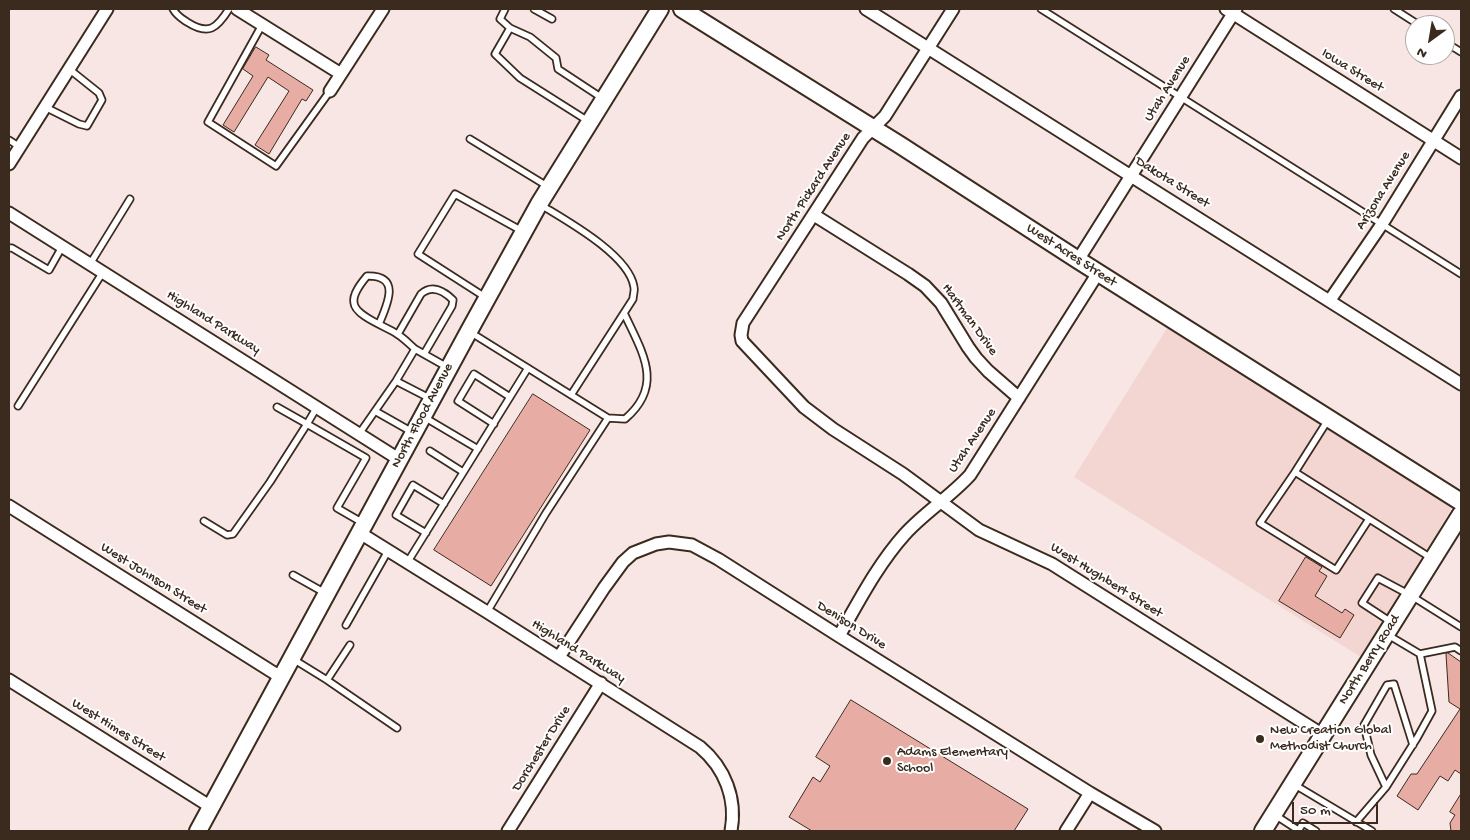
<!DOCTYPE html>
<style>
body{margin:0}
#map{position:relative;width:1470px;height:840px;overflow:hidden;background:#f8e6e4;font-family:"Gochi Hand",sans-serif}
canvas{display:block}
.frame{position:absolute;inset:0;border:10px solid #3b2a1e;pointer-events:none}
.north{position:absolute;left:1405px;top:15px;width:50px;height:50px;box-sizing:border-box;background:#fff;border:1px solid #b1aaa5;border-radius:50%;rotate:212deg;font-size:14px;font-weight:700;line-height:20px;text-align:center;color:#3b2a1e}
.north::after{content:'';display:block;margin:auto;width:18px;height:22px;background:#3b2a1e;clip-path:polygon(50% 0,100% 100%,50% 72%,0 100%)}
.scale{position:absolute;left:1292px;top:802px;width:86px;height:22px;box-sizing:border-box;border:2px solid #3b2a1e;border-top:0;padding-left:6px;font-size:15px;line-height:18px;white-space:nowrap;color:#3b2a1e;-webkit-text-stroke:4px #fff;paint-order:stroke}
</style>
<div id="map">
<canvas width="1470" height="840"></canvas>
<div class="frame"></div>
<div class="north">N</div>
<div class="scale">50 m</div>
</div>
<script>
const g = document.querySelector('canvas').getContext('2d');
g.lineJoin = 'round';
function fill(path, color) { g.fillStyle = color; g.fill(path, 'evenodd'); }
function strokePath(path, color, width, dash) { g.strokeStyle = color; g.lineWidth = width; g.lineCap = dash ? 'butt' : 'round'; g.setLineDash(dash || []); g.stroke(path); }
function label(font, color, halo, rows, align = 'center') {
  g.font = font + ' "Gochi Hand",sans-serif'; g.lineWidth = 4; g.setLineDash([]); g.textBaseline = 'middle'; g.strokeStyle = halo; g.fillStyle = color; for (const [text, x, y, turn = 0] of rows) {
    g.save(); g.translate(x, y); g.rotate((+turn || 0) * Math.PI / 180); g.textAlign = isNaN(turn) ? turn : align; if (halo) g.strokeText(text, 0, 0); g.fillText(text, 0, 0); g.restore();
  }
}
fill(new Path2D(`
 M1169,325L1443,499L1450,505L1451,509L1364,659L1074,477Z`), '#f3d5d1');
const building = new Path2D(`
 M256,47L269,55L266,60L313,90L306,101L302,99L269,154L255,145L289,91L268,77L234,132L223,125L253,76L243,69Z
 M533,394L590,430L491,586L434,550Z
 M1306,557L1322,567L1319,571L1327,576L1315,596L1342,613L1345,609L1354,615L1340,638L1279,601Z
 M1448,653L1461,662V774L1455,770L1448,781L1440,776L1418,810L1397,796L1411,774H1417L1460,709L1449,702L1446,654Z
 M851,700L1028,809L1014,831H812L789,817L813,777L820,782L830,766L816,757Z
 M1461,794V831H1451L1450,823L1455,815L1450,812Z`);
fill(building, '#e7ada5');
strokePath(building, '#3b2a1e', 1);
const lane = new Path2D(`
 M173,9C177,16 181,18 187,22C209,36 217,28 229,9
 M505,9L500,19L510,28L530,37L556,58L558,69L602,98
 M534,9L552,19
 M1041,9L1461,274
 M1394,9L1419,25
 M262,25L208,122L276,166L330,91
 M510,28L495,54L520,78L588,121
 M1445,42L1461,52
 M45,107L79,124L87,126L102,100L99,93L69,69
 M470,139L547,186
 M9,140L20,147
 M541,205C567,221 629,255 634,287C635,291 633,295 633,299L571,395
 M9,248H12L49,270L62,247
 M90,264L130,199
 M485,297L418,254L455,194L522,231
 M379,324C387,305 402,275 367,276C362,282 352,294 354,303C355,316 387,327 397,334C404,338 409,344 415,349
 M470,332L608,418L546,513L487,612
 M398,334L421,294C432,284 444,291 453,300L452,306L424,354
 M396,381L429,398
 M18,406L103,272
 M317,407L307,424L366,458L337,508L363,523
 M375,411L412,432
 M424,417L478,449
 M608,418L625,419C665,385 642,352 624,313
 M1328,420L1295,472L1431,558
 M494,424L458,401L474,374L510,397
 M359,434L396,381L415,349L447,367
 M430,451L463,472
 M1295,472L1260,523L1336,570L1369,519
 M204,521L227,535L233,534L270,482L307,424L277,407
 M426,533L396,515L413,485L444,504
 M407,563L528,368
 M293,575L325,593
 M1391,622L1362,603L1378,578L1410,595L1461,627
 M346,625L388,551
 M1388,635L1420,654L1455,647L1461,651
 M293,659L327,680L397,728
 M327,680L350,645
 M1295,785L1372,831
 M1386,787L1371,755L1364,725L1387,685L1394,684L1413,745
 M1275,815L1298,830
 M1356,822L1386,787L1417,738L1432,711L1420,654
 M1298,831L1303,823L1316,831`);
const street = new Path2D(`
 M237,9L341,74
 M866,9L1461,384
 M953,9L885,116L863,138L743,323L741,335L742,341L804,407L833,429L903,474L979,530L1052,564L1323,735
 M1226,9L1461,158
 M330,91L383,9
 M9,164L107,9
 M9,213L400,460
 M814,215L908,274L925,286L941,303L968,347L976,358L988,371L1019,398
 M1078,260L1236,9
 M1330,300L1382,224L1461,96
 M9,506L282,678
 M360,533L487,612L700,747C725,768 737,799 731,831
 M839,636C859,601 878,564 905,534C925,512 950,497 970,475L1098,273
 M559,657L604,588L623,562L633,553L656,544L669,542L692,545L718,559L839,636L1090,793L1155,831
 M9,680L211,807
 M508,831L601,683
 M1066,831L1090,793`);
const secondary = new Path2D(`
 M682,9L900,145L1078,260L1461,502
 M198,831L469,331L539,204L660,9
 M1263,831L1461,514`);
strokePath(lane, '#3b2a1e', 9);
strokePath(street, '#3b2a1e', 15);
strokePath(secondary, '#3b2a1e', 20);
strokePath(lane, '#fff', 5.5);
strokePath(street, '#fff', 11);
strokePath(secondary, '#fff', 16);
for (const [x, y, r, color] of [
 [1260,739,5,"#3b2a1e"],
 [887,761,5,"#3b2a1e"]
]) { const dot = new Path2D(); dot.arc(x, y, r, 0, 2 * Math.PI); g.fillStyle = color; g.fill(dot); strokePath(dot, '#fff', 2); }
label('14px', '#3b2a1e', '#fff', [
 ["Iowa Street",1352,71,32],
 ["Utah Avenue",1168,89,-58],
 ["Dakota Street",1172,183,32],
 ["North Pickard Avenue",814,187,-57],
 ["Arizona Avenue",1384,191,-58],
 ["West Acres Street",1071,256,33],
 ["Hartman Drive",969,320,54],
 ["Highland Parkway",213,323,32],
 ["North Flood Avenue",423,416,-62],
 ["Utah Avenue",973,441,-56],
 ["West Johnson Street",153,579,32],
 ["West Hughbert Street",1106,581,32],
 ["Denison Drive",851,626,32],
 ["Highland Parkway",578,652,32],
 ["North Berry Road",1370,660,-58],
 ["West Himes Street",118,731,32],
 ["Dorchester Drive",542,749,-58]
]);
label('14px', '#3b2a1e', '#fff', [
 ["New Creation Global",1270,731],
 ["Methodist Church",1270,747],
 ["Adams Elementary",897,753],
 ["School",897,769]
], 'left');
</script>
